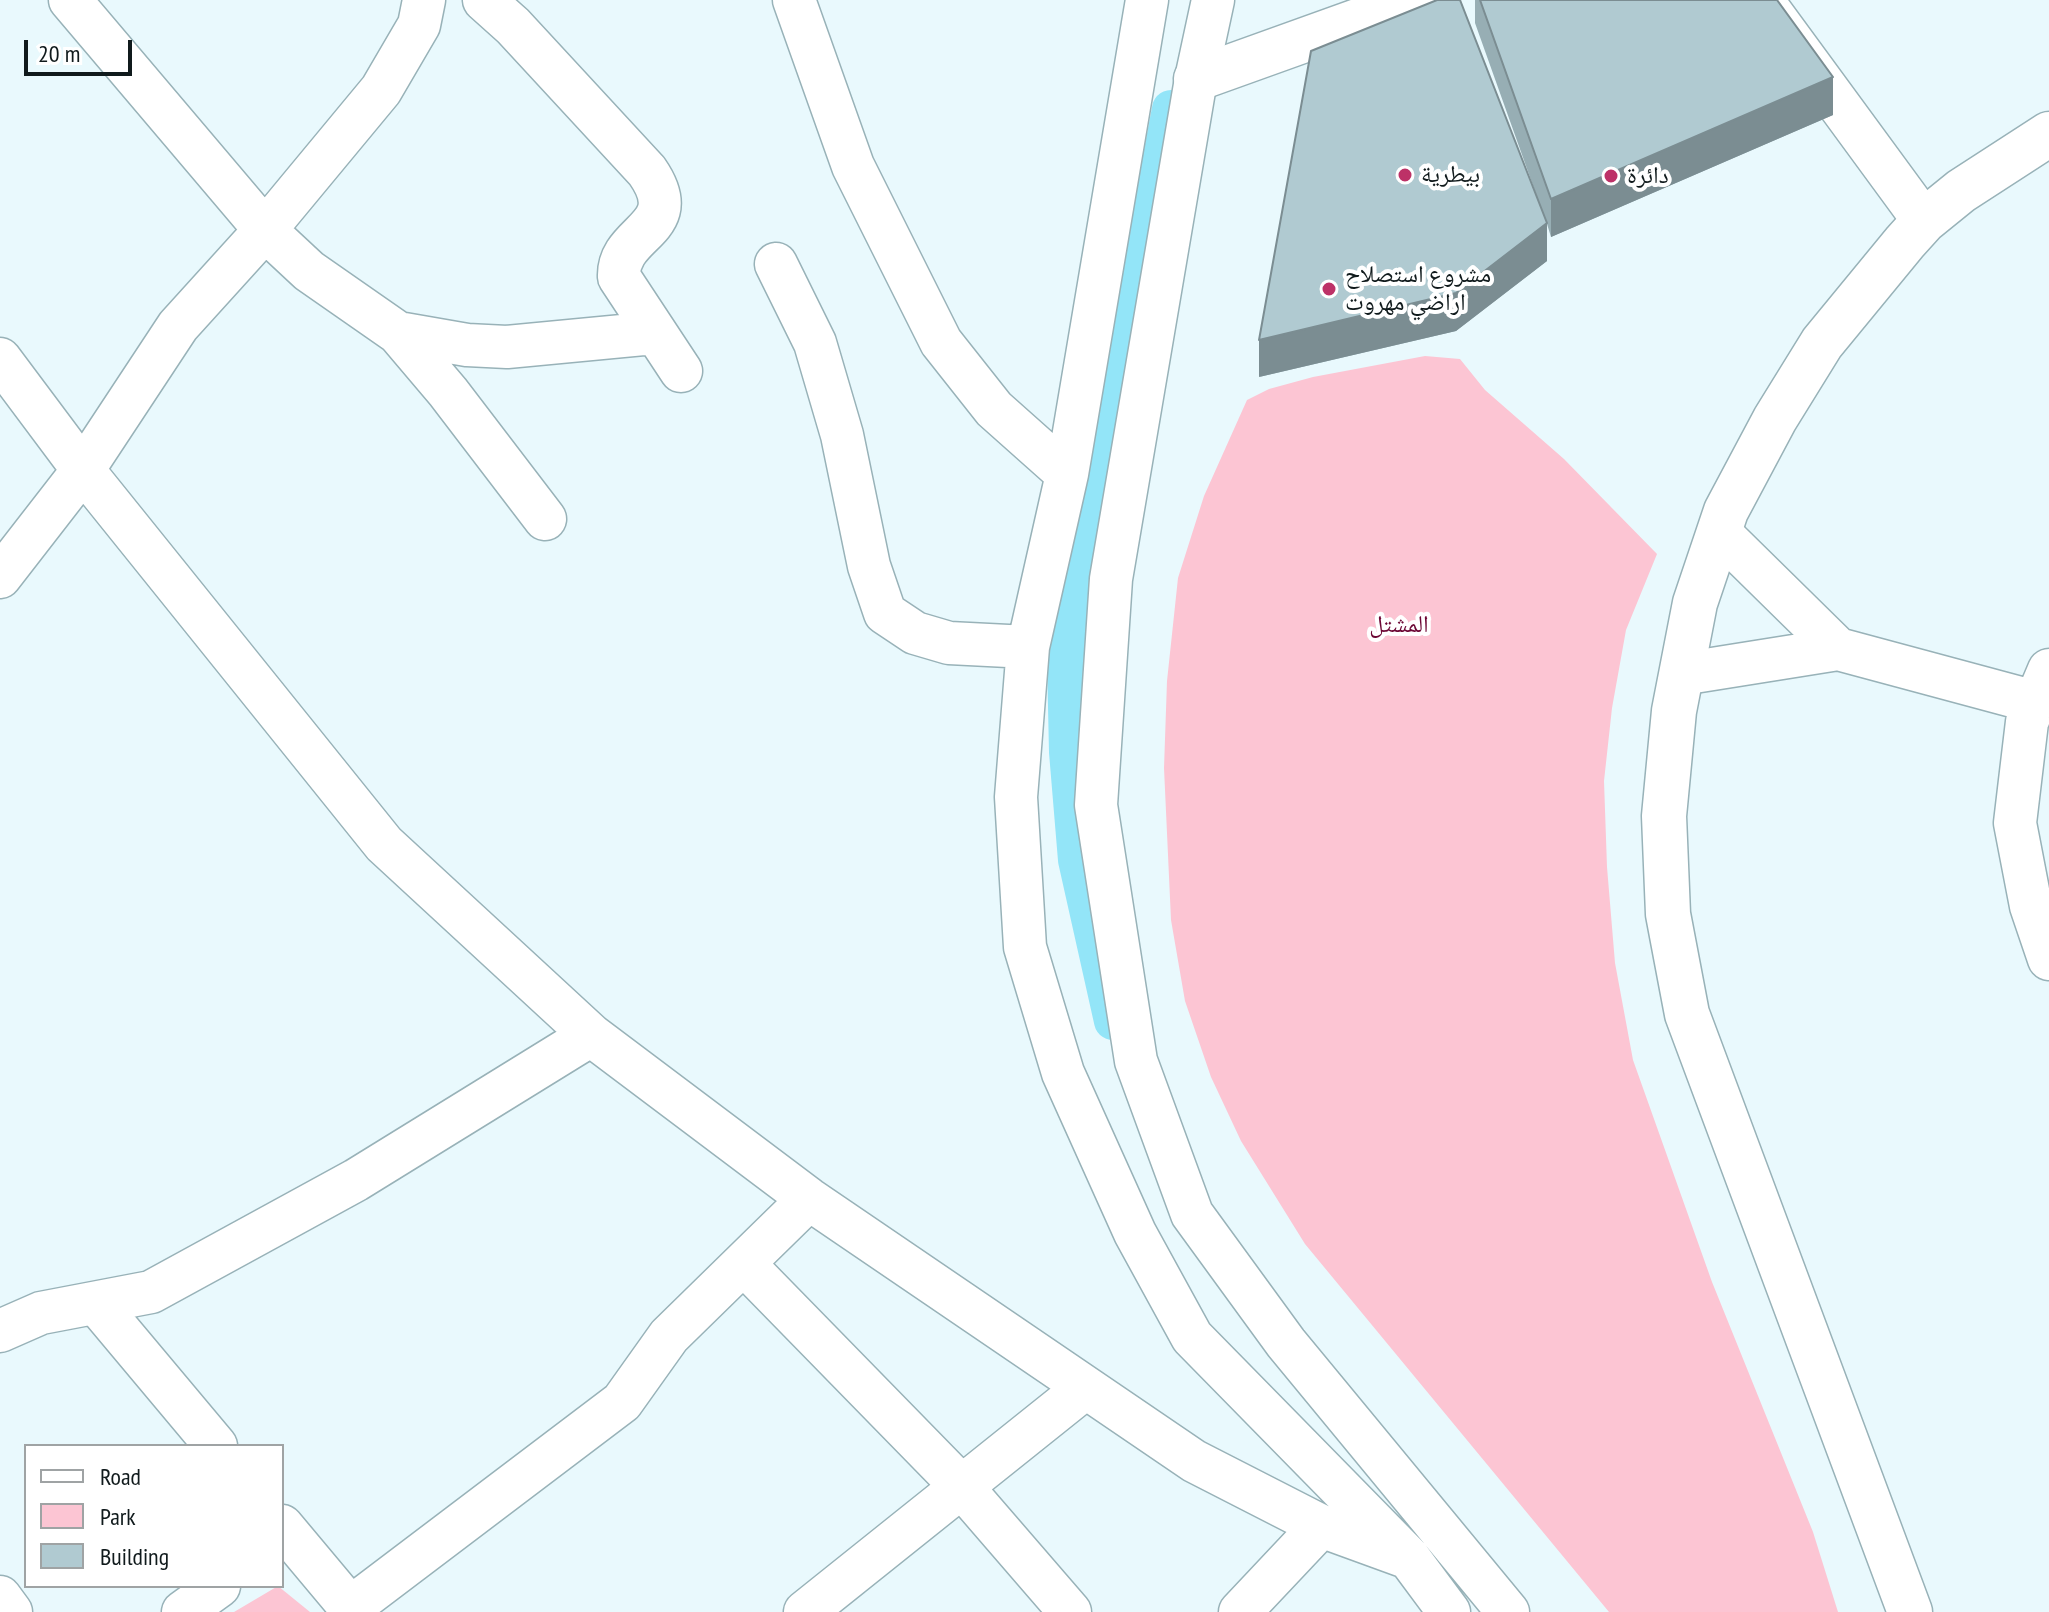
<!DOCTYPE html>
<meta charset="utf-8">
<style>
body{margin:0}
#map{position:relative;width:2049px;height:1612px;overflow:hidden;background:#e9f9fd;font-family:"PT Sans Narrow",sans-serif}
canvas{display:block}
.legend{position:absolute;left:24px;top:1444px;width:260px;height:144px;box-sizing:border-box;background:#fff;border:2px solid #9fa3a4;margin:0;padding:10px 14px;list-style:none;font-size:24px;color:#101a1c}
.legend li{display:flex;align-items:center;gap:16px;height:40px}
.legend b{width:40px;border:2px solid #9fa3a4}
.scale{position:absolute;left:24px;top:40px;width:108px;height:36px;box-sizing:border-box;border:4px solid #101a1c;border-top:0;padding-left:10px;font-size:24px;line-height:28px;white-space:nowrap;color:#101a1c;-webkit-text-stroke:6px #fff;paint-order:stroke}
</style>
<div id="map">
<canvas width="2049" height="1612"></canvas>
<ul class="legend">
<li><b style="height:10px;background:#fff"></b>Road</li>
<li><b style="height:22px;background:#fcc5d3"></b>Park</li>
<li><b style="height:22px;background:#b0cad1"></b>Building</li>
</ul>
<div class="scale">20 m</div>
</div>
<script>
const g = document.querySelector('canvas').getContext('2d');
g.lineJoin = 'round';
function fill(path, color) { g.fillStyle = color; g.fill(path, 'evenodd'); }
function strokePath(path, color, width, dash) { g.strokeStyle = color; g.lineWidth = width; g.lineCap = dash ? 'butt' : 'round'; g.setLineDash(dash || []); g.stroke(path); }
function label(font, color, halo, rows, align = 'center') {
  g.font = font + ' "PT Sans Narrow","Noto Naskh Arabic",sans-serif'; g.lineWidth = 8; g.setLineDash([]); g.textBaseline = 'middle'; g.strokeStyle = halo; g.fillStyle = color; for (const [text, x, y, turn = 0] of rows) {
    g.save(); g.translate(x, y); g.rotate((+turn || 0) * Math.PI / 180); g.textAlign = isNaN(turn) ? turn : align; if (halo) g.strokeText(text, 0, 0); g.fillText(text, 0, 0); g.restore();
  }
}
fill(new Path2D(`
 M1425,356L1460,359L1485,390L1564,459L1657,554L1626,630L1612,708L1604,781L1607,867L1615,963L1633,1060L1712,1282L1813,1532L1838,1612H1609L1305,1244L1241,1141L1211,1077L1185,1001L1171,920L1164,768L1167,681L1178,578L1204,496L1247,400L1269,389L1313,377Z
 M278,1586L310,1612H234Z`), '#fcc5d3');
strokePath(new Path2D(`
 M1113,1021L1077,860L1068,752L1066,661L1171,109`), '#93e5f8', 38);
const street = new Path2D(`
 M70,0L265,230L309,271L398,333L448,392L545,519
 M484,0L513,26L647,171C688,230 617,230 619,277L681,371
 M794,0L853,166L941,342L994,409L1067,474
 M1147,0L1067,474L1028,647L1016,797L1025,947L1063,1073L1135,1233L1192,1337L1409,1558L1449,1612
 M1213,0L1196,79L1111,579L1096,805L1136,1061L1192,1214L1286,1343L1508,1612
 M1762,0L1924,221
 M776,264L815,343L842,435L869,566L885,613L915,633L949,643L1028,647
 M398,333L467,345L507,347L654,333
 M0,359L83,470L384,844L591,1035L809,1199L1194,1461L1321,1526L1409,1558
 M1719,532L1838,649
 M0,577L83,470L178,326L265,230L381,90L419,25L424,0
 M2049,670L2027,722L2015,823L2031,906L2049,959
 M1681,674L1838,649L2035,702
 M744,1264L962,1487L1070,1612
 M97,1304L216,1446
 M0,1331L41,1313L151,1292L356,1180L591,1035
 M282,1526L354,1612
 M0,1597L11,1612
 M350,1608L622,1402L669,1336L809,1199
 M183,1612L219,1586
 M805,1612L1085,1388
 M1240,1612L1321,1526`);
const secondary = new Path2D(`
 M1196,79L1416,0
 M1910,1612L1687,1014L1668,914L1664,816L1674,711L1695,603L1726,511L1775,419L1822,343L1905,242L1924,221L1961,191L2049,134`);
strokePath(street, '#98b2b8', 45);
strokePath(secondary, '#98b2b8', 47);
strokePath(street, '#fff', 42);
strokePath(secondary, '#fff', 44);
fill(new Path2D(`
 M1475,0H1777L1833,115L1551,237L1547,224V261L1456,331L1259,377L1541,208L1475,23Z`), '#97aeb4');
fill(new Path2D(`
 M1833,77V115L1551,237V199Z
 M1547,223V261L1456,331L1259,377V340Z`), '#7b8d92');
const building = new Path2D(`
 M1437,0H1460L1547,223L1456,293L1259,340L1311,51Z
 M1480,0H1777L1833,77L1551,199Z`);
fill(building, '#b0cad1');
strokePath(building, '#7b8d92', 2);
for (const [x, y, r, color] of [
 [1405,175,8,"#bd3167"],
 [1611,176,8,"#bd3167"],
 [1329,289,8,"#bd3167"]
]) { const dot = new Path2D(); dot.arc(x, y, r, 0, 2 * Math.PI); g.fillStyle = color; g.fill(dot); strokePath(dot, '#fff', 3); }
label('24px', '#101a1c', '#fff', [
 ["بيطرية",1421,175],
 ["دائرة",1627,176],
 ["مشروع استصلاح",1345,275],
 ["اراضي مهروت",1345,303]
], 'left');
label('24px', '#6d0735', '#fff', [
 ["المشتل",1399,625]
]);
</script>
